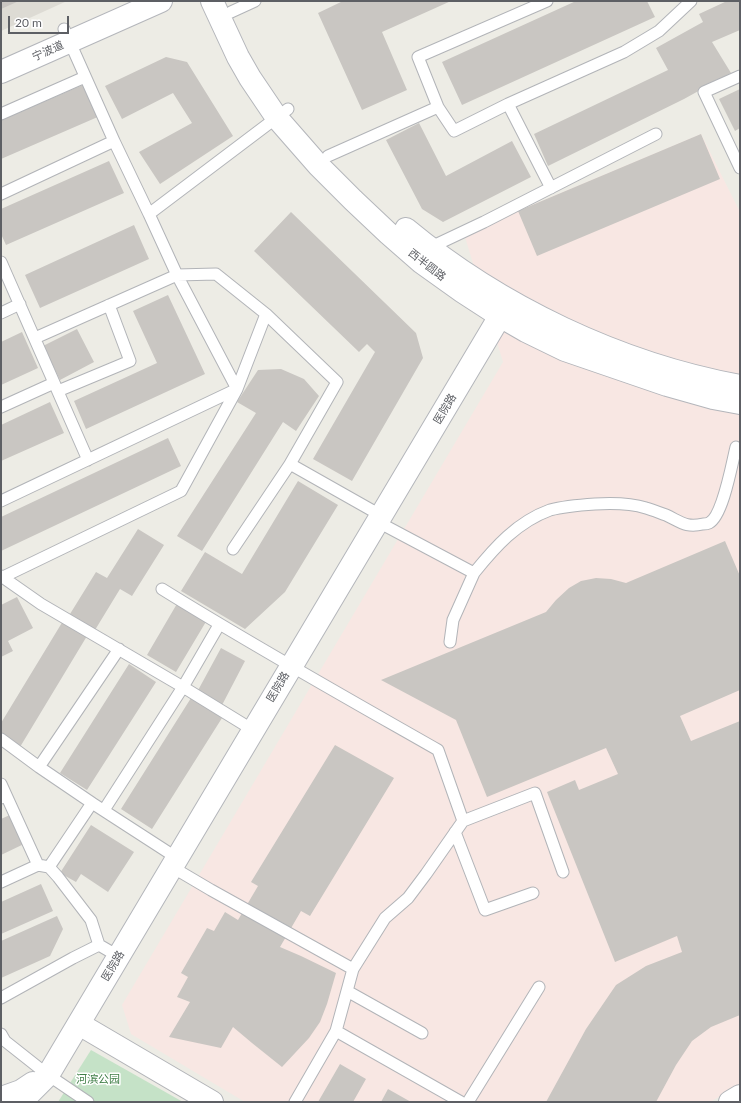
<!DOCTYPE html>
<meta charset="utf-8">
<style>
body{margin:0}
#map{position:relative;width:741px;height:1103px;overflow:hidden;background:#edece5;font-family:Lato,sans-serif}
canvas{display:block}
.frame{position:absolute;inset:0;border:2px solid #5d5f64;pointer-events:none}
.scale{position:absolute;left:8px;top:16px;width:61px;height:18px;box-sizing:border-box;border:2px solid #5d5f64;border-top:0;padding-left:5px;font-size:12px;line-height:14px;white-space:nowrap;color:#5d5f64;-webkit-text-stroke:3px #fff;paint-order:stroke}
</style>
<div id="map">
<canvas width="741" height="1103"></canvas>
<div class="frame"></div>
<div class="scale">20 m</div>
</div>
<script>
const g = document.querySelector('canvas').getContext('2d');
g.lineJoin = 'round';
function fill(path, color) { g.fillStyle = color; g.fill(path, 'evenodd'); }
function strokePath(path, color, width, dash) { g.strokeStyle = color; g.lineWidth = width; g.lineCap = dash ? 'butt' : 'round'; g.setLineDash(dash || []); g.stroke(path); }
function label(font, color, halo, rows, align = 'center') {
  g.font = font + ' Lato,"Noto Sans SC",sans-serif'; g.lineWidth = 3; g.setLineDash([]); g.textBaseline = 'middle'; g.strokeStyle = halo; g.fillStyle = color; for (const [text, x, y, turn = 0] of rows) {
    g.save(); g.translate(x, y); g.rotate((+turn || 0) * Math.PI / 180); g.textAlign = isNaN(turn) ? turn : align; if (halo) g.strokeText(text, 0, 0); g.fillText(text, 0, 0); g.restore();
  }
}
fill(new Path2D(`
 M1,1H67L1,31Z`), '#dddbd4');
fill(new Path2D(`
 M701,134L740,212V1085L710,1102H245L131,1034L122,1005L503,362L465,237L518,211Z`), '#f8e7e3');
fill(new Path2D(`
 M91,1050L183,1102H58Z`), '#c5e2c7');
fill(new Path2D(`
 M1,1H19L1,9Z
 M343,1H451L382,32L407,90L362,110L318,13Z
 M576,1H647L655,17L462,105L442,62Z
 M727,1H740V30L712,42L731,73L684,99L548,166L534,134L668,70L656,48L703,22L699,14Z
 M166,57L187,62L233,136L160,184L139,152L192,123L173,93L122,119L105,86Z
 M85,84L100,116L1,159V120Z
 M740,89V128L735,131L719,99Z
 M419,123L446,176L512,141L531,177L443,222L422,209L386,140Z
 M701,134L720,179L537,256L518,211Z
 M109,161L124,193L6,245L1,234V209Z
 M291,212L416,333L423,358L352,481L313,459L375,352L367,344L359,352L254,251Z
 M134,225L149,259L40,308L25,275Z
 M168,295L205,374L86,429L74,401L157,363L133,311Z
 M77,329L94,362L60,380L43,346Z
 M22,332L38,368L1,385V342Z
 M281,369L304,379L319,396L296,431L283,422L202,551L177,536L256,413L237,402L258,370Z
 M50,402L64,433L1,461V425Z
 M168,438L181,466L1,551V517Z
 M298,481L338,505L285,592L245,629L181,591L205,552L242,574Z
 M138,529L164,545L132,596L120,589L95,630L70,614L96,572L107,578Z
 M725,541L740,576V690L680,716L691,741L740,721V1015L711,1027L692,1041L676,1065L656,1102H546L586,1029L616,985L646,966L682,952L677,936L615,962L547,792L575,780L579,790L618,774L606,748L487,797L456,720L381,680L546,612L556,600L569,588L581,581L596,578L611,579L626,583Z
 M17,597L33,628L8,641L13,651L1,657V605Z
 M178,602L207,620L176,672L147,655Z
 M63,621L87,636L20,747L1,735V723Z
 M221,648L245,661L221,707L196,694Z
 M129,664L156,682L87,790L60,773Z
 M191,698L222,718L152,829L121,809Z
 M335,745L394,778L310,916L301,911L280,947L301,956L336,973L327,1004L320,1022L309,1038L282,1067L252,1043L233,1027L221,1048L169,1037L190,1002L177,997L188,977L181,973L207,928L214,931L225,912L238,920L258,886L251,882Z
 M12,814L26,843L1,855V819Z
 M91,825L134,852L108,892L81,874L76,882L60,873Z
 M41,884L53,911L1,934V902Z
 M57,916L63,929L50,956L1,978V941Z
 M340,1064L366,1079L353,1102H318Z
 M388,1089L411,1102H381Z`), '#c9c6c2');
const lane = new Path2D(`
 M231,12L255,1
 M64,29L114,141
 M740,76L704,92L740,168
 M508,104L551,188
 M438,107L418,57L547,1
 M1,114L85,77
 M328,156L438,107L454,131L508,104L624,52L659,31L691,1
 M1,194L114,141L149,214
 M429,248L484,222L656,134
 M1,262L88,460
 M1,313L20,304
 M266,314L337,382L290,464L382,516
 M58,391L130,361L109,305
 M1,407L54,383
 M1,501L237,389L177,275L149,214L288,109
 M378,522L474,573L453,620L450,642
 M233,549L290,464
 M474,573C495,547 517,522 550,510C565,506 580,505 595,504C612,503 630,503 646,508C653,510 660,513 666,515C681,522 686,528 703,524C705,524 707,524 709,523C723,516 732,463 736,447
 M1,576L41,604L183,687L253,730
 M3,577L181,491L237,389L266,314L216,274L177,275L35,338
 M162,589C252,645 345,697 438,750L463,821L535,793L563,872
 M1,739L39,767L92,803
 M39,767L119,649
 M1,784L6,795L1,798
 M6,795L38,865L49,867
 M104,810L183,687L219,625
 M455,832L485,910L533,893
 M172,867L211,890L353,969L336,1031
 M1,882L38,865
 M118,956L99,945L91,920L58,877L49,867L92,803L177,858
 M353,969L385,918L408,898L426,874L463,821
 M347,991L422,1033
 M1,998L73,958L99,945
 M1,1034L5,1041L48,1075L88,1102
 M295,1102L336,1031L461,1102
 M468,1102L539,987`);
const street = new Path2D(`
 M79,1024L212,1102
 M730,1102L740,1096`);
const secondary = new Path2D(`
 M212,1L238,57L250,78L277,118L319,166L353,200L389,234L421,262L463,292L500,316L526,331L565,350L667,385L713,398L740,403
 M1,72L161,1
 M406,229C500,307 620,364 740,386
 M1,1098L21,1091L33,1083
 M21,1102L48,1075L509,301`);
strokePath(lane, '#b2b4b8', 13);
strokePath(street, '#b2b4b8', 24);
strokePath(secondary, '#b4b6bb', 24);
strokePath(lane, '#fff', 11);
strokePath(street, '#fff', 22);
strokePath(secondary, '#fff', 22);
label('11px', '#5d5f64', '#fff', [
 ["宁波道",48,51,-24],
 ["西半圆路",427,265,38],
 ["医院路",445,409,-59],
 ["医院路",278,687,-59],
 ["医院路",113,966,-59]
]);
label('11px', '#407f48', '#fff', [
 ["河滨公园",98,1079]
]);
</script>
